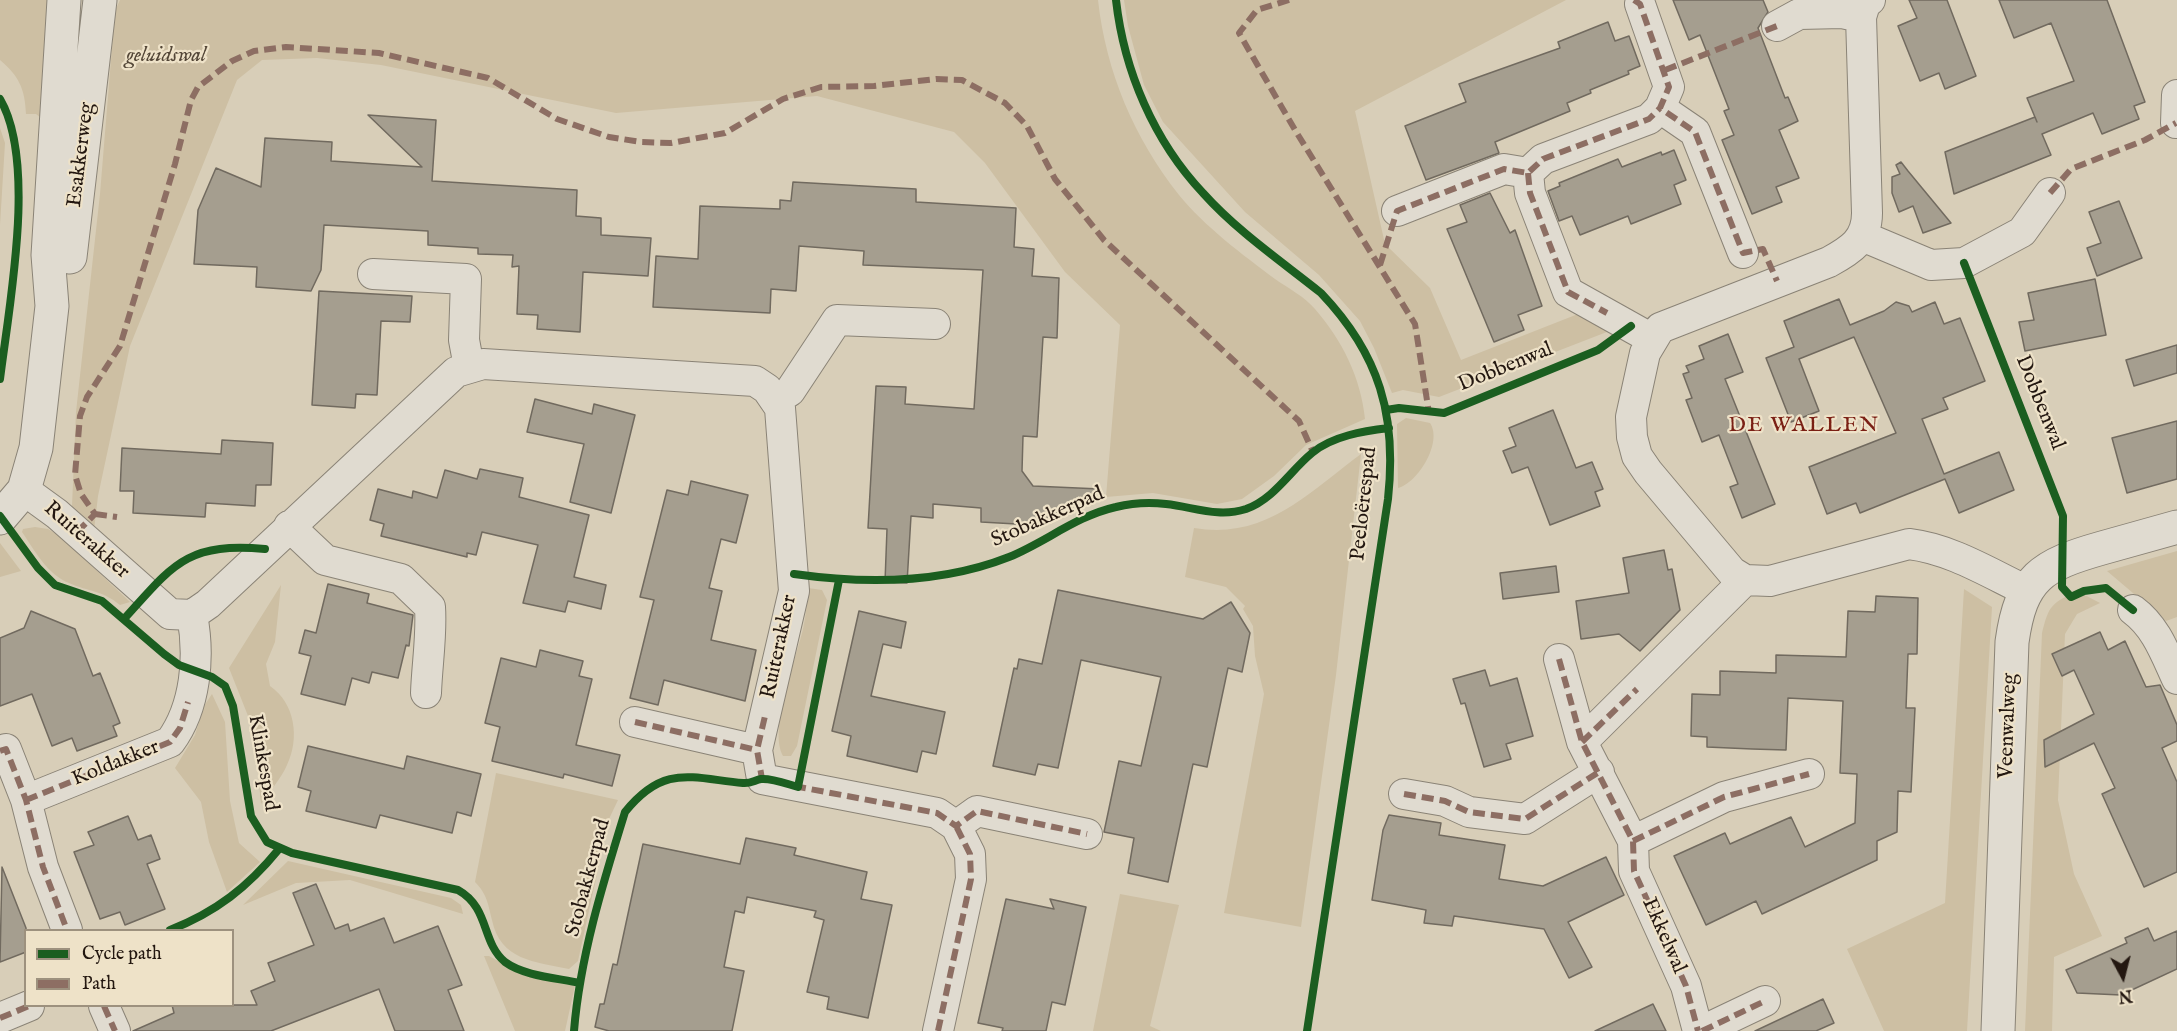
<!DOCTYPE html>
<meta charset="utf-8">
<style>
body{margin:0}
#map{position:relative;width:2177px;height:1031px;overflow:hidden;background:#d8ceb8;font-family:"IM FELL English",serif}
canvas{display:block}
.legend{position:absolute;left:24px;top:929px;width:210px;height:78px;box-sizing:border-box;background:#eee2c8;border:2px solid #9d917e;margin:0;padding:8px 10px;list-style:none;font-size:18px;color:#231710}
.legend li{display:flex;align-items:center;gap:12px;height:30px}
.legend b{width:30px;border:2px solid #9d917e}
.north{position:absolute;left:2093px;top:947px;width:60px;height:60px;-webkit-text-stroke:4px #eee2c8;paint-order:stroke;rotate:173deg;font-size:16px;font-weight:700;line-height:24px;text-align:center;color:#231710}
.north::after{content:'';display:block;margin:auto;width:21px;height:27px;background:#231710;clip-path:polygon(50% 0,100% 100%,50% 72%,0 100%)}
</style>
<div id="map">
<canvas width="2177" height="1031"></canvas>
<ul class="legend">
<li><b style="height:8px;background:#1b5e20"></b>Cycle path</li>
<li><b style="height:8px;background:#8d6e63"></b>Path</li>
</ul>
<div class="north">N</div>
</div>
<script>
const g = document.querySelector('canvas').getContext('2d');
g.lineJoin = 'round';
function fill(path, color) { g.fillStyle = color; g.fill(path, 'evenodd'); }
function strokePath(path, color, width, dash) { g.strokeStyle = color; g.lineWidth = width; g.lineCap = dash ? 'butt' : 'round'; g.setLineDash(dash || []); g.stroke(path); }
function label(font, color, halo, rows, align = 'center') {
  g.font = font + ' "IM FELL English",serif'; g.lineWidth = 4.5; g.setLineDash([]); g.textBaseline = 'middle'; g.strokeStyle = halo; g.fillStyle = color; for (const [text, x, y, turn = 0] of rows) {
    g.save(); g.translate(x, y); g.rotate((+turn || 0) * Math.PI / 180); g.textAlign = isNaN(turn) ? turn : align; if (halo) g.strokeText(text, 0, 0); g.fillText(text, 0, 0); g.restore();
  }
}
fill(new Path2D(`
 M0,0H49L46,122L36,114H26C25,89 19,76 0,60Z
 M120,0H1098C1106,72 1134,138 1179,195C1204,226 1243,255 1275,279C1288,288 1305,297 1315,309C1342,340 1361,378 1365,419L1306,445L1274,476L1242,499L1217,504L1153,493L1106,497L1120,325L1065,272L985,163L954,132L817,96L616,113L381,65L317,58L262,60L237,80L130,346L98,496L94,530L72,506L76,412L100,194L115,11Z
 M1124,0H1566L1355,111L1385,244L1430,288L1461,360L1578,314L1612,330L1439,397L1403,390L1392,393L1374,348L1360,321L1319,275L1245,212L1163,122L1144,85L1128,26Z
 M0,128L5,143L0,225Z
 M1406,418L1430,423C1443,442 1418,483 1398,488L1397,424Z
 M1361,454L1336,675L1301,927L1224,913L1264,694L1255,656L1253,626L1243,609L1245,606L1226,587L1185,577L1194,528C1266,540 1308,493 1361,454Z
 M35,527L48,529L60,536L130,602L120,605C102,590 89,592 69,583C47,574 35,551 22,532L23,529Z
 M0,543L21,571L0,577Z
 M2177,551V617L2166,621L2107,571Z
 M281,585L275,642L266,664L270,686C295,703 300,738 287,765C281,779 269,792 261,804L254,731L229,668Z
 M808,588L822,590L827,600L797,746L791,756H783C768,729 796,659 803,629C806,616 807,602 808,588Z
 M1964,589L1992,607L1967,1031H1884L1847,949L1945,903Z
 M2077,591L2100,603L2077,614L2065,634L2058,800L2074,874L2102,936L2054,957L2052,1031H2025L2042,633C2049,605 2051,604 2077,591Z
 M212,694L225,722L230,801L239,843L260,862L227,892L209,842L201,802L175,768L195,735L204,706Z
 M496,773L618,800L609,819L578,961L569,969C535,962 500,960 492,920C488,904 487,894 475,882Z
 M288,861L451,898L461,905L463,914L350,880L296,883L243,905Z
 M1120,894L1179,905L1150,1026L1161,1031H1093Z
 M484,956H489L520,973L576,981L565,1031H515Z`), '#cdbfa3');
const building = new Path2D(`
 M1673,0H1763L1768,12L1758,28L1785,98L1788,97L1798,121L1779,130L1799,178L1776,187L1782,202L1752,214L1722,140L1734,135L1724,111L1729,109L1700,35L1689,40Z
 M1909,0H1947L1976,76L1945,89L1939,73L1920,81L1898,26L1917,18Z
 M1999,0H2107L2145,102L2134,106L2139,119L2102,134L2093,113L2042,134L2051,155L1954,194L1945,152L2035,117L2037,122L2027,98L2074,81L2051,23L2014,38Z
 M1608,22L1615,41L1629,36L1640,66L1628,71L1629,74L1590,90L1591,93L1567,103L1570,111L1495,142L1499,153L1426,180L1405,126L1466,102L1459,84L1560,48L1558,42Z
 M368,115L436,120L432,181L577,190L576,216L601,218V235L651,238L648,276L583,272L580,332L537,329L538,315L517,314L519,266L512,267L513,255L478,254V248L428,245V231L324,225L321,270L311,291L256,287L257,267L194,264L198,210L216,168L261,187L265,138L332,142L331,161L422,167Z
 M1674,150L1686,180L1674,185L1681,204L1631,224L1628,216L1580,235L1572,216L1559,221L1548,191L1560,186L1559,183L1618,159L1622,167L1661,152L1662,155Z
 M1901,162L1908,171L1951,223L1923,233L1913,206L1899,212L1892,193V177L1900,174L1896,165Z
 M793,182L916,189V202L1016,208L1014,247L1034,249L1032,276L1059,278L1057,338L1043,337L1037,437L1023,436L1022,471L1033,486L1100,489L1034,525L981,522V508L933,504V518L911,516L907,583L885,582L887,529L868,528L876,386L906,387L905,404L974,409L983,270L863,265L864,251L799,246L796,291L771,289L770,313L653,307L656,256L698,259L700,206L780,209V200L791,201Z
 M1490,193L1510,233L1515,230L1542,306L1518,315L1524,330L1494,342L1447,229L1467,222L1460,205Z
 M2119,201L2142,258L2097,276L2087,248L2101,243L2089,212Z
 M2095,279L2106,335L2025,351L2019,322L2034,320L2028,293Z
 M319,291L412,296L410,322L381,321L377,395L356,394L355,408L312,405Z
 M1839,299L1850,325L1884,311L1896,302L1909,306L1912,312L1935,302L1944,324L1960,318L1985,381L1943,398L1948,409L1922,419L1944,474L1999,452L2014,490L1959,513L1945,479L1860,513L1856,503L1827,514L1809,467L1896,433L1854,337L1799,359L1819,411L1791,422L1766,358L1794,347L1784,321Z
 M1728,334L1743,372L1725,379L1775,504L1742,518L1730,487L1738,484L1719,435L1702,442L1686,400L1692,398L1683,374L1689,372L1686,366L1704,359L1699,346Z
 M2177,345V373L2134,386L2126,360Z
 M535,399L592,414L594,404L635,415L611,513L570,502L584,444L527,432Z
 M1553,410L1576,468L1592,462L1603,489L1595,492L1600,506L1550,525L1528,467L1512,473L1503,451L1516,446L1509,428Z
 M2177,421V479L2127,493L2112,438Z
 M222,440L273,443L271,485H256L255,506L206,503L205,517L133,513L134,491H120L122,448L221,454Z
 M480,469L523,478L519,497L589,515L574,577L606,585L601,609L568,601L565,612L523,603L538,545L482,532L476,555L467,553V557L381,536L384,524L370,520L378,489L412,498L413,491L437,498L445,470L477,479Z
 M691,481L748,495L736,543L721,539L709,588L722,591L711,640L756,650L745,701L664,680L658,705L630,698L654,600L640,597L667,490L688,495Z
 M1664,550L1668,570L1672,569L1680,610L1640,651L1619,634L1581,639L1576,601L1629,593L1623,558Z
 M1556,566L1559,592L1503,599L1500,573Z
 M328,584L369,594L367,603L413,615L409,646L406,645L398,678L372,672L369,683L352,678L345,705L301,694L311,656L299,653L305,630L316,633Z
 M1058,590L1203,619L1231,602L1250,633L1242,672L1228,668L1207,767L1193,764L1168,882L1128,873L1134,838L1104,832L1119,761L1141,766L1161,677L1081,660L1058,768L1038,764L1035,775L993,766L1014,668L1017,669L1019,659L1042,664Z
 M1876,596L1918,598L1917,654H1908L1906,708H1915L1911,792L1898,791L1897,832L1877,841V860L1762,914L1756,901L1706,925L1674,856L1725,833L1730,844L1791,817L1805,847L1855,823L1857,774L1840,773L1843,701L1788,698L1786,750L1752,749L1707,747V737L1691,736L1692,694L1720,695V671L1776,673V655L1846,657L1848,611L1875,612Z
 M31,611L75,629L93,676L100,673L120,723L113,726L117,736L77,751L72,738L52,746L32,694L0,706V638L24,628Z
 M859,611L906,622L901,648L883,644L871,696L945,712L936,754L922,751L917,772L847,756L851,736L832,731Z
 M2100,632L2108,650L2125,641L2146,687L2160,685L2177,725V741L2162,748L2177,782V872L2144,887L2102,794L2115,788L2094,743L2045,767L2044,740L2094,714L2074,670L2062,676L2052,654Z
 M540,650L583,661L579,676L592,679L576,745L620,755L612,786L564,774L563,778L492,761L500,727L485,723L501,658L536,667Z
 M1485,670L1490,686L1517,678L1533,736L1506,744L1511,759L1484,767L1465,703L1461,704L1453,679Z
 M308,746L404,769L407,756L481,774L471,816L457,812L452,833L380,815L376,828L306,811L311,791L298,787Z
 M1389,815L1441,823L1439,835L1505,845L1499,879L1543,886L1606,857L1624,895L1568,922L1592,967L1569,978L1544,929L1454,916L1452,926L1424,923L1426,910L1372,900L1383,830Z
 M128,816L138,840L151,835L160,859L147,864L165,909L125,925L120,912L100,919L74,852L94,845L88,832Z
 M746,838L796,848L794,855L867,872L861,899L892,905L868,1018L827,1009L829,997L807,992L824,920L814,917L816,911L747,897L744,913L735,911L724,967L744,971L732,1031H609L595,1027L600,1004H604L613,964L617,965L643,844L740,864Z
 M2,867L26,928V952L0,962Z
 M316,884L335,929L348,924L350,931L384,918L394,943L438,926L462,985L448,990L464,1031H395L379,989L271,1031H133L174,1013L172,1005H257L251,991L275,981L268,963L314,945L293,893Z
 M1006,899L1054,909L1050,899L1086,907L1065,1005L1052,1002L1046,1031H1002L1003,1028L978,1023Z
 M2148,928L2154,941L2177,931V969L2121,995L2077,993L2066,970L2127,943L2125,938Z
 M1823,999L1834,1023L1816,1031H1755Z
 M1653,1004L1666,1031H1595Z`);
fill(building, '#a59e8f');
strokePath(building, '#716a5f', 1.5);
const minor = new Path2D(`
 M1870,0L1865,4L1861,17L1867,213C1867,240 1851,250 1829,262L1660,328L1645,353L1631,417L1632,437L1637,456L1648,472L1732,572L1745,580L1770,581L1909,544C1951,549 1989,573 2027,591
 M1640,4L1669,87L1660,108L1695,132L1743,253
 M1777,26L1799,14L1842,13L1861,17
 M2176,123L2177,95
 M1528,173L1530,193L1568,292L1652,339
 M1397,211L1504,169L1528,173L1543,159L1649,119L1660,108
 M1862,236L1931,265L1964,263L2022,232L2050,193
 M373,274L466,279L464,340L469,367
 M776,400L790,391L837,320L935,324
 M24,490L57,514L170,614L192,615L208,604L456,372L483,364L755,381L767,389L780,408L794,591L757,750L762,779L937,813L956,826L977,811L1087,834
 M289,526L325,560L401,579L430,607C432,635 427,664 426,693
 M2133,610C2156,627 2165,653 2177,679
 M1559,659L1582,742L1633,841L1634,871L1686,986L1698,1031
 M635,722L757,750
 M1582,742L1745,580
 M0,751L6,749L26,800L43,867L67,930
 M1404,794L1445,801L1469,812L1525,819L1599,772
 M26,800L170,742C196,707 200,656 192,615
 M1633,841L1724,797L1809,774
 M104,1006L115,1031
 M0,1018L29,1006
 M938,1031L971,879L970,854L956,826
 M1702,1031L1765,1001`);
const tertiary = new Path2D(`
 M70,257L100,0
 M0,518L24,490L36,448L52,306L48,255L64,0
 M1998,1031L2012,642C2021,577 2042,565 2102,548C2127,541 2152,534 2177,527`);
strokePath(minor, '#8a8376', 32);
strokePath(tertiary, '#8a8376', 35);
strokePath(minor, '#e0dbd0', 30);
strokePath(tertiary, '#e0dbd0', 33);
strokePath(new Path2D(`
 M1289,0L1257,10L1239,33L1295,130L1415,324L1429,413
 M1634,0L1640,4L1669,87L1660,108L1695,132L1743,253L1763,249L1777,281
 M1665,70L1777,26
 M1528,173L1530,193L1568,292L1607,313
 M2050,193L2071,169L2145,140L2176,123
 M1380,265L1397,211L1504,169L1528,173L1543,159L1649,119L1660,108
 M95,514L117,517
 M77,532L95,514L81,494L75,475L80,416L87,397L120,346L175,164L191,100L198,87L232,61L254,51L286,47L379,53L488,78L557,119L609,137L641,142L671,143L725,133L783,99L821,87L874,86L936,79L962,80L1005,103L1027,126L1055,179L1104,240L1299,421L1313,452
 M1559,659L1582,742L1633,841L1634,871L1686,986L1698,1031
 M635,722L757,750
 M1582,742L1637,689
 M0,751L6,749L26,800L43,867L67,930
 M765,779H762L757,750L765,716
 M794,786L937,813L956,826L977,811L1087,834
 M1404,794L1445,801L1469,812L1525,819L1599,772
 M26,800L170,742L180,728L188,702
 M1633,841L1724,797L1809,774
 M104,1006L115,1031
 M0,1018L29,1006
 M938,1031L971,879L970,854L956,826
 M1702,1031L1765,1001`), '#8d6e63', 6, [12, 6]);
strokePath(new Path2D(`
 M1116,0C1124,71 1154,141 1203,193C1237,231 1281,261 1321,293C1380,355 1397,416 1388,499L1307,1031
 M0,99C37,162 9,306 0,379
 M1964,263L2063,516L2062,587L2071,597L2084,591L2106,588L2133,610
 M1386,410L1399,408L1444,413L1598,350L1631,326
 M0,516L38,568L55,585L102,601L164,654L179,665L212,677L225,686L233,706L251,816L267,842L292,853L458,890C490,908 481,942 505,962C524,976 557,978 580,983
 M794,574C865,584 941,584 1009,557C1046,542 1076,516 1116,507C1132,503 1150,502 1166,504C1194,507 1218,518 1246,509C1274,499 1290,471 1312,453C1332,436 1364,431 1389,428
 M124,619C173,565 186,542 265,549
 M170,930C216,912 248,887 279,849
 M574,1031C580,957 603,883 625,812C664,764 690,778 743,783C750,784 755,780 761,779C772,778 787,784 798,787L839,580`), '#1b5e20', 8);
label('italic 21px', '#534637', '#eee2c8', [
 ["geluidswal",166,57]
]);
label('21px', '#231710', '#eee2c8', [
 ["Esakkerweg",82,155,-83],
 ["Dobbenwal",1506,368,-22],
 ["Dobbenwal",2039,403,68],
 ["Peeloërespad",1365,504,-84],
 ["Stobakkerpad",1048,518,-24],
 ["Ruiterakker",86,541,41],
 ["Ruiterakker",780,647,-78],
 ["Veenwalweg",2009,726,-88],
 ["Klinkespad",262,763,80],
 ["Koldakker",116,764,-22],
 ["Stobakkerpad",589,878,-75],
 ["Ekkelwal",1663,936,66]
]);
g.letterSpacing = '1.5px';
label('22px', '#7a1f14', '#eee2c8', [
 ["DE WALLEN",1804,426]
]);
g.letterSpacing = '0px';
</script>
